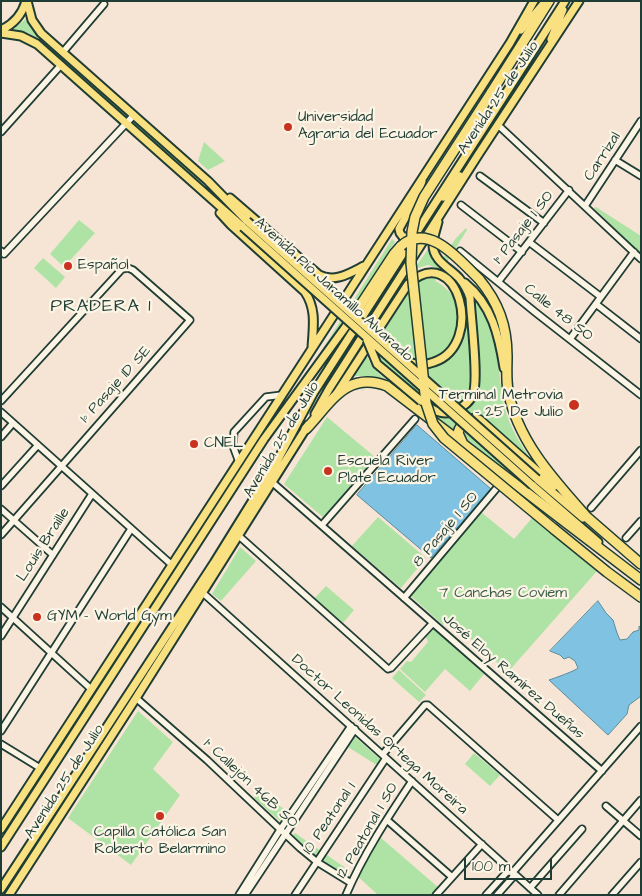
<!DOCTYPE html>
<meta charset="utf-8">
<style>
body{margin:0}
#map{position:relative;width:642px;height:896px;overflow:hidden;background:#f6e5d5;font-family:"Architects Daughter",sans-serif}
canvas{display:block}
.frame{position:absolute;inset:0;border:2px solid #1f3d34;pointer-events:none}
.scale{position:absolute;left:464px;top:858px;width:88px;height:22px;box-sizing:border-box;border:2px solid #1f3d34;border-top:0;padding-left:6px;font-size:15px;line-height:18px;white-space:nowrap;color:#1f3d34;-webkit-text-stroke:4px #fcf5e5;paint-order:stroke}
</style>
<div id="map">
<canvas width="642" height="896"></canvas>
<div class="frame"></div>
<div class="scale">100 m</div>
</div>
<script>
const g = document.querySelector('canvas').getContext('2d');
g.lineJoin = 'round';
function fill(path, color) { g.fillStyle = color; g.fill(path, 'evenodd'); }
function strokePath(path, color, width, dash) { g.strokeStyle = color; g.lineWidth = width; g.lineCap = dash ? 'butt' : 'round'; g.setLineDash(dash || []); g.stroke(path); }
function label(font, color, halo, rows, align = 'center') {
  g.font = font + ' "Architects Daughter",sans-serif'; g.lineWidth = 4.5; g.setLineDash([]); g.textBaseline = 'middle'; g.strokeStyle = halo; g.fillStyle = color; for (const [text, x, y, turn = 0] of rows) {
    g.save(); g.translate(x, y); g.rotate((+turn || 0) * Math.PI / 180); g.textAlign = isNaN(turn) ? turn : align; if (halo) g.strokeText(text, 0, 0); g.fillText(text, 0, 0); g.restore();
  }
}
fill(new Path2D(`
 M27,18L34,31L41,38L195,175L199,180L193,177L39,40L29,33L12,30Z
 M204,142L225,161L208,170L198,161Z
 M596,207L641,236V254L594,208Z
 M79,220L95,233L64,267L50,254Z
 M466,228L467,230L435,281C447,286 463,306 466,319C469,332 473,388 466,398C460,406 442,410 434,407L382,364L377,372L385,379L373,377L361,392L368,376H353L366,355L373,368L379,359L373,346C380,332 407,282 422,279C424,278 427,279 430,279L437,268L428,265L414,269L429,248L431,257L438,266L456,238Z
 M392,239L395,242L336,334L310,369Z
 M43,258L65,277L56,288L34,268Z
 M475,301C479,307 485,314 488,321C500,347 498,377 504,405C509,427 521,445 534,464L484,417L470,415L458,423L454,436L434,417C458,420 472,408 478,385Z
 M327,417L375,457L324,518L284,484Z
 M464,429L535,493L534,495L465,440Z
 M481,512L514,539L532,518L597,571L508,672L448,619L443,625L412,597L411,592Z
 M378,517L426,558L401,588L352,546Z
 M240,547L256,561L221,601L212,594Z
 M326,586L354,610L343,623L314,599Z
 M434,628L484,674L470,691L445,669L425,692L400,669L407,661L411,662L428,642L426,637Z
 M399,670L426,695L419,702L392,678Z
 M138,711L173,742L153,769L180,795L131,865L68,818Z
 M355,737L382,761L378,766L348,747Z
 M474,753L500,775L490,786L465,764Z
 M258,792L289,812L282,823L254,798Z
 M295,833L350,871L335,874L292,836Z
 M380,837L439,888L433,895H378L354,873Z`), '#aee3a5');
const water = new Path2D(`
 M417,425L491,489L431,558L357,495Z
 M598,601L606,613L613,620L617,633L620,640L627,639L633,632L639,630V626L641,628V696L629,705L627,714L608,735L549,680C555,678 575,671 578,668L575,661L569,657L564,659L560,655L550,651Z`);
fill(water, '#80c2e1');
strokePath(water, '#598d9c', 1);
const minor = new Path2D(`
 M63,52L104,4
 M498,125L641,259
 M1,132L61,65
 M615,160L641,176
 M480,176L544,223
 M461,205L522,252
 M585,206L641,121
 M529,242L601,297
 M1,251L4,254L134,115
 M460,251L535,312L641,395
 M498,282L569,190
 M596,304L641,339
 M570,339L634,252
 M1,401L122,269L128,268L133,270L190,320L1,535
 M1,412L172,565
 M1,437L13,423
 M239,462L233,446L234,432L266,397L282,395
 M273,483L602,771
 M1,486L38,445
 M591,508L641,450
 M1,509L53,555
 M322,525L415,419
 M239,536L388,669L391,668L433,623
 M626,538L641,521
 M203,593L538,895
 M404,598L501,483
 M1,607L91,689
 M1,636L92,494
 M136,698L207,760L300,848L317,862L351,883
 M1,731L131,529
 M1,744L40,768
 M383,754L425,705H428L558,820
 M606,806L641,836
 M387,820L452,877
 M513,872L641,726
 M530,888L582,829
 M239,895L280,830L351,726
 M245,895L355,729
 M295,895L386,758
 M346,895C363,855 388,817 412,781
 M436,895L482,844
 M486,895L507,872H513
 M497,895L513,877V872
 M559,895L641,800
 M612,895L641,862`);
const major = new Path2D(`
 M27,1L32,20L41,33L208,181L247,221
 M1,30C14,24 22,15 26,1
 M521,30L545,2
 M1,33L21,36L37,44L243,227
 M551,39L563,10
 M443,197L460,176
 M230,198L319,275C335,283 350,273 364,266
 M220,213L231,225L305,292C317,310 313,328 312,348
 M412,233L408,237H403L400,233L399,229L416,198L422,181
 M465,283C492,305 499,336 504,368
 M337,393L408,284C458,239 486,344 434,362C424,366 414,365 405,360
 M425,405C436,412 445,416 457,410C464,406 470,402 473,394C479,380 471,318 470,298C468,291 464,284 459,278C450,268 433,261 433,245C433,237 436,230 438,222
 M315,414L329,389L478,155L579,1
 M537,479L583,518
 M532,485L598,542
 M1,829L510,43L534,1
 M1,847L264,439L352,318
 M1,889L214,563L276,463L314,392L565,1
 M9,895L136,698L308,425`);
const highway = new Path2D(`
 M491,93L549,1
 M479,279C498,302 507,325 507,356C507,367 506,379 508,390C517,440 553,479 585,515
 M356,312L394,254L401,246
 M306,429C330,404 346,370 387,386L641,580
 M463,444L458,433C461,422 469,417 479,420L553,486
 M581,512L641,564
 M554,529L607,572L641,597`);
strokePath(minor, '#1f3d34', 9);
strokePath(major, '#1f3d34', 11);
strokePath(highway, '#1f3d34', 12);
strokePath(minor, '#fcf5e5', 5.5);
strokePath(major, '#f9e181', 7);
strokePath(highway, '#f9e181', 9);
const majorBridge = new Path2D(`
 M247,221L537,479
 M243,227L532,485
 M367,340L377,364L421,401`);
const highwayBridge = new Path2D(`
 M491,93L424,197L415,217L412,232L411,263L426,403L433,424L444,438L554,529
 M401,246C429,221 460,261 479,279`);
strokePath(majorBridge, '#1f3d34', 11, []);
strokePath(highwayBridge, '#1f3d34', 12, []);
strokePath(majorBridge, '#f9e181', 7);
strokePath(highwayBridge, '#f9e181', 9);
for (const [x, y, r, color] of [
 [288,127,5,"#c8321e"],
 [68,266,5,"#c8321e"],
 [574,405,6,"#c8321e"],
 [194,444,5,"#c8321e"],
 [328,471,5,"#c8321e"],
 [37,617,5,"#c8321e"],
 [160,816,5,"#c8321e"]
]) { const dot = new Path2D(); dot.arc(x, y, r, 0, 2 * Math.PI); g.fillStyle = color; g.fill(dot); strokePath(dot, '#fcf5e5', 2); }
label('15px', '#1f3d34', '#fcf5e5', [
 ["Avenida 25 de Julio",499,98,-56],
 ["Carrizal",603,157,-57],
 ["1° Pasaje 1 SO",524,228,-52],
 ["Avenida Pío Jaramillo Alvarado",333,290,42],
 ["Calle 48 SO",558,313,38],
 ["1º Pasaje 1D SE",116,385,-48],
 ["Avenida 25 de Julio",282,440,-59],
 ["8 Pasaje 1 SO",446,530,-50],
 ["Louis Braille",44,545,-57],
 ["José Eloy Ramírez Dueñas",513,677,41],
 ["Doctor Leonidas Ortega Moreira",379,735,42],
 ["Avenida 25 de Julio",65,782,-57],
 ["1° Callejón 46B SO",250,784,43],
 ["10 Peatonal 1",330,819,-56],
 ["12 Peatonal 1 SO",368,831,-60]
]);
label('15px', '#1f3d34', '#fcf5e5', [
 ["Universidad",298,118],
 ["Agraria del Ecuador",298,135],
 ["Español",78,266],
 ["Terminal Metrovia",563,396,"right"],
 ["- 25 De Julio",563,413,"right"],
 ["CNEL",204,444],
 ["Escuela River",338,462],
 ["Plate Ecuador",338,479],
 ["GYM - World Gym",47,617],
 ["Capilla Católica San",160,833,"center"],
 ["Roberto Belarmino",160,850,"center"]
], 'left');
label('15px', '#3c5e4b', '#fcf5e5', [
 ["7 Canchas Coviem",503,594]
]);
g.letterSpacing = '1px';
label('18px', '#1f3d34', '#fcf5e5', [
 ["PRADERA 1",101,307]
]);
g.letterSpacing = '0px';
</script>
